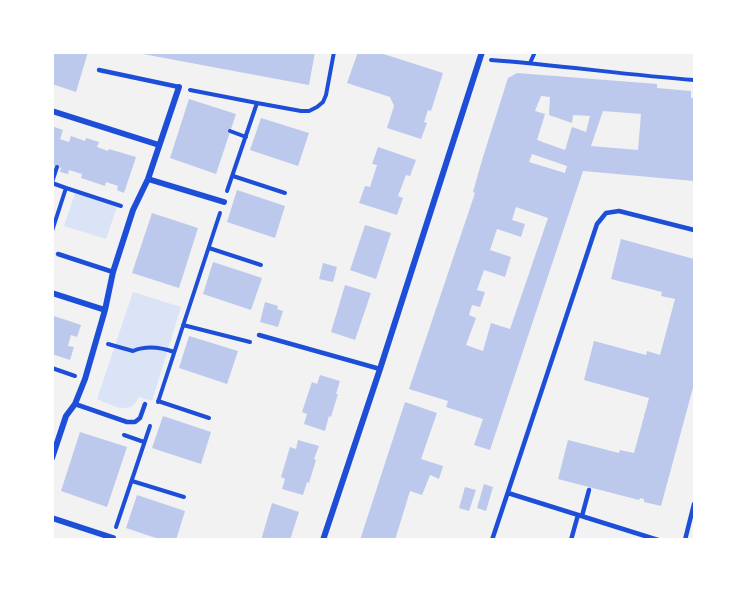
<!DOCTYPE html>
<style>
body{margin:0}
#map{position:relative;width:747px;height:592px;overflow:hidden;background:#f2f2f2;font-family:Roboto,sans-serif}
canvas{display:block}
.frame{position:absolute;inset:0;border:54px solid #fff;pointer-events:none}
</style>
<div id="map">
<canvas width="747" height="592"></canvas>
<div class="frame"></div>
</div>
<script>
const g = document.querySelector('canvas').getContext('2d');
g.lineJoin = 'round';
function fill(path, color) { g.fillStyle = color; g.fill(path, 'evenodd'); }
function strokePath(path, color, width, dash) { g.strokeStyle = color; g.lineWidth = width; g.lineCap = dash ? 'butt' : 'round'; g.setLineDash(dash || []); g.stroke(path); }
fill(new Path2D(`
 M75,193L117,207L106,239L64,226Z
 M133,292L181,307L152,401L139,397C130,417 113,405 97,399Z`), '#dbe4f7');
fill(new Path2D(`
 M52,52H88L76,92L52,84Z
 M143,52H315L309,85L143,54Z
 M358,52H377L443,73L431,111L428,110L424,122L427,123L421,139L387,128L394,106L390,97L347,83Z
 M517,73L657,84V88L691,91V98H694V181L583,171L490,450L474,445L483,419L446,407L448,401L409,389L475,193L473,192L483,157L508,78ZM541,96L550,97L549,115L572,123L573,115L590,116L586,132L572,127L565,150L537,140L545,114L535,111ZM603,111L641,114L638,150L591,146ZM532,154L567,166L565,173L529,162ZM516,207L548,218L510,329L491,323L483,351L466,345L476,318L469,315L472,305L480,307L485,292L477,290L484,270L505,277L511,257L490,250L497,229L521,237L525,224L512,220Z
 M189,99L236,114L216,174L170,158Z
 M261,118L309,133L298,166L250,150Z
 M52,126L63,130L60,139L69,142L71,136L85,141L86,138L99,142L97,147L108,151L109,149L136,157L124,193L117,190L118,186L106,182L105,186L81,178L82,174L69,170L68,174L60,172L61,168L52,165Z
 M378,147L416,160L410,176L406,175L398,196L403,198L397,215L359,203L365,186L370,187L377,165L372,164Z
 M237,190L285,206L275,238L227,222Z
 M152,213L198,228L179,288L132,273Z
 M365,225L391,233L376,279L350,270Z
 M621,239L694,259V384L661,506L644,502V499L640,498L639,500L558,479L568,440L619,453L620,450L634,453L649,398L584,380L594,341L646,355L647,351L660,355L675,299L661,296L662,292L611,279Z
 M213,262L262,278L251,310L203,294Z
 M323,263L337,267L333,282L319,279Z
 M345,285L371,293L355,340L331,332Z
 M265,302L278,306L277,309L283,311L278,327L260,322Z
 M54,316L81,325L77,337L71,335L68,346L74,347L70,360L52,354V318Z
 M189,336L238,351L227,384L179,368Z
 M320,375L340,381L336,394H338L331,417L329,416L325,431L304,424L307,414L302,412L312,382L317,384Z
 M405,402L437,413L421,459L443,466L439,479L430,475L422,495L410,491L395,540H360Z
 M163,416L211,432L201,464L152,448Z
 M80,432L127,447L107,507L61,491Z
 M298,440L319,446L314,459L316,460L309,483L307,482L303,495L282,489L285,479L281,477L290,447L296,449Z
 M484,484L493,487L486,511L477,508Z
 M465,487L476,490L469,511L459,508Z
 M137,495L185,511L176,540H162L126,528Z
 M272,503L299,512L290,540H261Z`), '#bdc9ec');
strokePath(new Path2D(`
 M491,60C559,65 627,75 694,80
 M530,63L535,52
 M190,90L257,103L301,111H309L317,107L323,102L326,95L334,52
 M230,131L246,137
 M233,176L285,193
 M52,182L57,167
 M52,183L66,188L52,231
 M66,188L121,206
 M227,191L257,103
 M209,248L261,265
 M183,325L250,342
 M108,344L133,351C147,345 160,347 174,352
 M52,368L75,376
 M158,401L209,418
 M158,402L220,213
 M124,435L144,442
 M132,481L184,497
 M116,527L150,426`), '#1d4ed8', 4);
strokePath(new Path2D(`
 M99,70L179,87
 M58,254L113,272
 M259,335L380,369
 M75,404L127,422H135L140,418L145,404
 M508,493L658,540
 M582,516L589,490
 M492,540L597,224L606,213L619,211L694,230
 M571,540L578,515
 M685,540L694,504`), '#1d4ed8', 4.5);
strokePath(new Path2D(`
 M52,111L159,145
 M148,179L224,202
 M52,293L105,310
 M52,458L66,416L75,404L85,379L105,310L113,272L133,210L148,179L179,87
 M52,518L113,538
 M323,540L380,369L482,52`), '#1d4ed8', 6);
</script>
